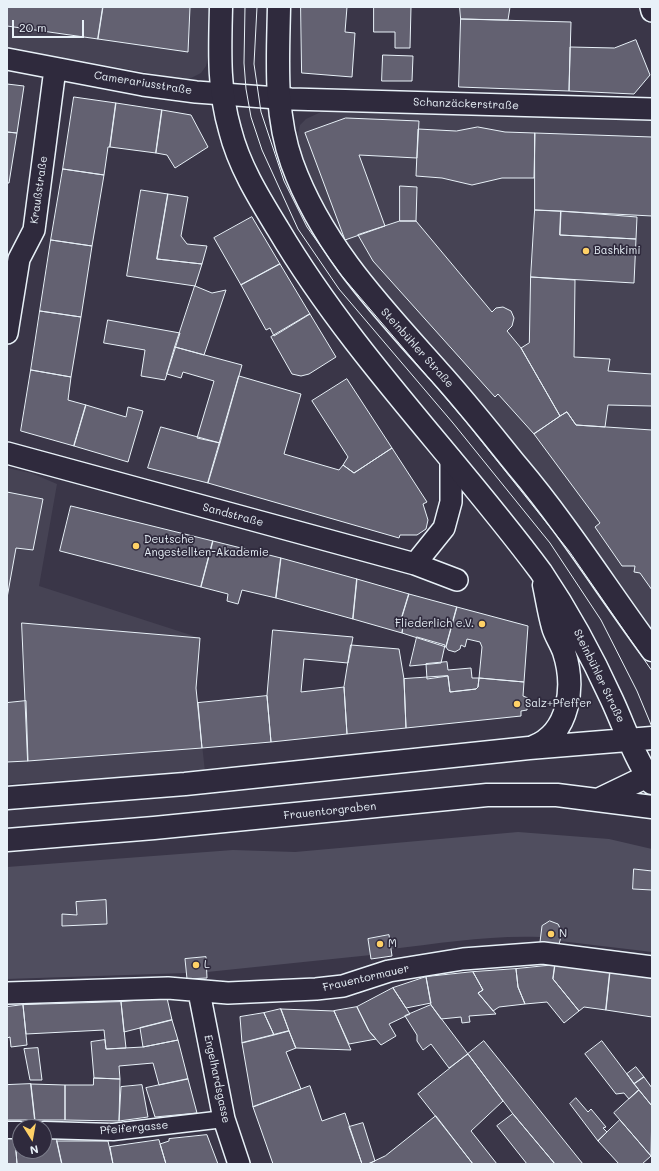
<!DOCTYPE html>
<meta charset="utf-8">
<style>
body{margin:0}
#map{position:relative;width:659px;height:1171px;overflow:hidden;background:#3a3648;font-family:Mali,sans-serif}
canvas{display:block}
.frame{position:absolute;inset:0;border:8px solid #e8f1f8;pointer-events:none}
.north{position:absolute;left:12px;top:1119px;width:40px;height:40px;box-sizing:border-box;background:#2f2a3d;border:1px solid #797a88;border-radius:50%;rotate:169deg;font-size:11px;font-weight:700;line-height:16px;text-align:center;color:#e8f1f8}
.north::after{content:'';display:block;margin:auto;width:14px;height:18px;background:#ffd166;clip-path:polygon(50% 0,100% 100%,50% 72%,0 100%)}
.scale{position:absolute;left:12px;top:20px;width:72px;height:18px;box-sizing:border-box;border:2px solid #e8f1f8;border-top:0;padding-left:5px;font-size:12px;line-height:14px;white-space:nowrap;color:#e8f1f8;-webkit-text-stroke:3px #2f2a3d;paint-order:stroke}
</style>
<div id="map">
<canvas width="659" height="1171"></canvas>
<div class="frame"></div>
<div class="north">N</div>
<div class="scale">20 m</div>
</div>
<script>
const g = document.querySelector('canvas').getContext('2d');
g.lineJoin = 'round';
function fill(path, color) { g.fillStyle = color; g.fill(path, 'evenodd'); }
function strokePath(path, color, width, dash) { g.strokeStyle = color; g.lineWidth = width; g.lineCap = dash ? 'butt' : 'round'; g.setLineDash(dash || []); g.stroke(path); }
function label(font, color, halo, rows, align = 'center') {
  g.font = font + ' Mali,sans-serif'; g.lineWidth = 3.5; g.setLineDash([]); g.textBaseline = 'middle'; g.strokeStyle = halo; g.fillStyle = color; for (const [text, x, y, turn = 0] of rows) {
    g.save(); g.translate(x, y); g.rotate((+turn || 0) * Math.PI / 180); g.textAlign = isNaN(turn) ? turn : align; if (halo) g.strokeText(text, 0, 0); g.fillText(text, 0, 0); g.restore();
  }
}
fill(new Path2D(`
 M7,7H210L208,57L206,66L201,73L189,79H183L7,48Z
 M338,109L652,121V636L367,280L329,223L304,167L297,139L300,125L306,119L323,111Z
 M7,468L31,473L57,484L39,586L200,638L196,688L205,772L7,784Z`), '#464354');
fill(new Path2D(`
 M518,832L609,839L652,849V952L560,941L561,932L558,924L550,921L542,926L541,937C490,935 441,943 391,949L388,935L368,939L371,955L207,972L205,957L185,959L186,973L7,979V867L233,850L295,852Z`), '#504e5f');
const building = new Path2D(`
 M7,7H103L98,39L7,26Z
 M103,7H190L188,52L98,39Z
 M301,7H347L345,32L355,33L352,77L302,73Z
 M374,7H411L410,48H395V32H374Z
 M460,7H510L508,20L461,19Z
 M461,19L571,22L569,91L459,87Z
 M636,40L650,75L634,94L569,91L570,47L614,48Z
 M383,55L413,56L412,81H382Z
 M7,84L24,86L17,133L7,132Z
 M74,97L116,103L110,147H108L104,175L63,169Z
 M116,103L162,110L156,153L110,147Z
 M162,110L191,115L208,147L175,168L167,155L156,153Z
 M346,118L419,121L417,158L359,155L385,226L345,240L305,133Z
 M478,127L505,132L535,133L534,178H502L472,185L442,178L416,176L418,129L456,131Z
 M7,132L17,133L9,183H7Z
 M535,133L652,137V216L535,210Z
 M63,169L104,175L92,246L51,240Z
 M400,186L417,187L416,221H400Z
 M141,190L168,194L157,259L202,264L195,286L127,276Z
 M168,194L188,197L181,236L187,244L207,246L202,264L157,259Z
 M535,210L561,211L560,235L636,239L634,283L531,277Z
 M561,211L637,217L636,239L560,235Z
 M252,217L280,264L241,285L214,238Z
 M400,221H416L492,312L496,308L503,307L511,311L514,318L512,326L507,331L521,348L560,416L534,434L498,394L495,397L373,261L358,235Z
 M51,240L92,246L81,317L40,311Z
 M280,264L310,314L274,336L270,328L266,330L241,285Z
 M531,277L575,280L574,357L610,359L608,371L652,374V406L608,405L605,427L576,425L567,412L560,416L521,348L529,343Z
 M195,286L212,293L226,290L204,355L175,347Z
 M40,311L81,317L71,377L31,370Z
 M310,314L336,357L309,374L301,376L292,374L271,337Z
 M108,320L180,333L165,380L141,376L145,350L104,343Z
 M175,347L242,365L220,443L197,438L214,381L183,372L181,378L167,374Z
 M31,370L71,377L68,400L86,405L74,446L21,431Z
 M239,376L301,394L284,454L339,470L343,465L354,473L392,448L427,502L423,504L428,520L426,529L417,535H400L399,538L208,483Z
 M347,379L392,448L354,473L343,465L348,457L312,401Z
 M86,405L126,417L128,407L143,411L128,462L74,446Z
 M567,412L576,425L652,430V590L640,573L634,572L635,566H622L595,527L600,523L534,434Z
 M161,427L220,443L208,483L148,468Z
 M7,492L43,499L33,550L16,548L7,598Z
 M71,506L213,541L201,587L60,551Z
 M213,541L281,558L276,598L242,590L238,604L227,601L228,594L201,587Z
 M281,558L357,579L353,619L276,598Z
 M357,579L409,594L402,617L404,618L402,633L353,619Z
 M409,594L457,607L446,647L402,633L404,618L402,617Z
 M457,607L528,626L524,682L479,678L482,647L480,642L467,639L465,647L461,645L460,649L455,652L448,650L446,647Z
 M22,623L200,638L196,688L202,748L28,761Z
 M273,630L353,637L348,663L304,659L301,692L344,687L347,734L271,742L267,696Z
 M417,637L445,645L441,663L410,666Z
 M351,645L399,649L404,679L406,728L347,734L344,687Z
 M447,662L448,670L471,668L472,678H479L478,687L476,689L450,692L448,676L427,679L426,664Z
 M448,676L450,692L476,689L478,687L479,678L524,682L523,696L528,698L527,710L521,711V716L406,728L404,679Z
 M267,696L271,742L202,748L198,703Z
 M26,701L28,761L7,762V703Z
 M634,869L652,871V890L633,889Z
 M106,900L107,924L62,926V914L77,915L76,902Z
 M550,921L558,924L560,928V937H561L559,944L540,942L542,926Z
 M389,935L392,956L371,959L368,939Z
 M206,957L207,978L187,979L185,959Z
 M555,965L610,972L606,1010L584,1007L579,1011L553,979Z
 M555,965L553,979L579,1011L564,1023L547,1002L525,1004L518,987L516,969Z
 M516,969L518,987L525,1004L499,1007L493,1011L478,993L483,990L473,972Z
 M473,972L483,990L478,993L496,1014L469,1016L470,1022L462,1023L461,1017L441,1019L431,1005L426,977Z
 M610,972L652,978V1017L606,1010Z
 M426,977L431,1003L406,1008L393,988Z
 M393,988L410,1014L389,1024L396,1036L381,1045L369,1031L357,1007Z
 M167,998L172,1020L124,1032L121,1002Z
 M121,1002L126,1048L106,1049L104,1030L26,1034L23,1005Z
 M23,1005L27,1045L11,1047L10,1037L7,1038V1007Z
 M431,1005L468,1054L449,1068L431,1044L423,1050L417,1041V1035L405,1016Z
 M357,1007L369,1031L376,1039L349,1044L334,1011Z
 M281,1009L334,1011L351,1050L296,1048Z
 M281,1009L289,1031L274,1035L264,1013Z
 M264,1013L274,1035L242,1043L240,1017Z
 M172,1020L178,1040L143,1047L140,1028Z
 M289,1031L296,1048L286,1052L301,1089L253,1107L242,1043Z
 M105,1040L106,1049L143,1047L178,1040L188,1079L159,1085L153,1063L119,1066L120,1079L94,1078L91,1042Z
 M484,1041L583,1164H555L513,1114L468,1054Z
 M602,1041L639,1090L629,1099L624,1093L616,1094L585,1054Z
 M38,1048L42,1080H30L24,1049Z
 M468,1054L503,1101L471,1131L497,1164H473L418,1094Z
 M636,1067L644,1077L634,1084L627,1074Z
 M644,1077L652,1088V1106L634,1084Z
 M94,1078L120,1079L119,1121L65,1120V1085H93Z
 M188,1079L197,1113L155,1117L146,1088Z
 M31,1084L35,1120H7V1085Z
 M31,1084L65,1085V1120H35Z
 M142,1085L148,1117L119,1121L121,1087Z
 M310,1086L322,1121L345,1113L362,1164H273L253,1107Z
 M639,1090L652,1106L651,1156L614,1113Z
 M576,1098L588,1112L591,1109L606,1127L603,1128L607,1132L598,1141L570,1104Z
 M513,1114L555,1164H527L497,1126Z
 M436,1116L473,1164H368L385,1156Z
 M620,1120L651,1156L642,1164H619L598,1141Z
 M363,1123L375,1161L368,1164H362L349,1127Z
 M207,1135L218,1164H166L160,1144L169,1141V1139Z
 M44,1137H56L62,1164H17L15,1138H20V1151H44Z
 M15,1138L17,1164H7V1139Z
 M159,1140L166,1164H113L110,1147Z
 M57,1141H108L113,1164H62Z`);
fill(building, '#636171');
strokePath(building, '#e8f1f8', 1);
const pedestrian = new Path2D(`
 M7,1130H20
 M44,1130L113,1132L224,1119`);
const minor = new Path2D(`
 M651,7L652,11
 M7,59L143,85L196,92L291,99L652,109
 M7,333L19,259L34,230L55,69
 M7,453L415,564L457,580
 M415,564L444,528L451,502V459
 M199,992L224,1119L239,1164
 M7,993L168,988L228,993L316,989L343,986L389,971L463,959L543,953L652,967`);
const secondary = new Path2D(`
 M221,7C220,49 218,89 230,130C239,166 259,198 278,229C352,354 455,456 541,572C568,612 592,656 612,700C625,728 634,757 652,783
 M279,7C278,59 274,113 292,163C322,246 382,308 439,372C467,403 492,435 518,467C567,525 607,589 652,650
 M533,747C570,733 575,686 564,652C561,643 555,635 553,627C549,613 547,599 544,585
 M7,798L185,784L529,748L652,738
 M600,799L652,774
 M7,840L154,828L487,795H557L652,807`);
strokePath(pedestrian, '#e8f1f8', 19);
strokePath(minor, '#e8f1f8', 24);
strokePath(secondary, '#e8f1f8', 25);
strokePath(pedestrian, '#2f2a3d', 16);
strokePath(minor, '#2f2a3d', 21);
strokePath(secondary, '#2f2a3d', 22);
strokePath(new Path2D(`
 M245,7L244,63L246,89L251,117L262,150L298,229L339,289L453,423L550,543L601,620L637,691L652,727
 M257,7L254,64L261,112L284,181L307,227L341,275L467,423L569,551L652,671`), '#e8f1f8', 1);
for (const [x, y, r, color] of [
 [586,251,4,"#ffd166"],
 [136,546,4,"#ffd166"],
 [482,624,4,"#ffd166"],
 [517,704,4,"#ffd166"],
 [551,934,4,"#ffd166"],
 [380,944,4,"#ffd166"],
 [196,965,4,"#ffd166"]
]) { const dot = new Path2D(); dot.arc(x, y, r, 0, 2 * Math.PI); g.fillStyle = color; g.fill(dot); strokePath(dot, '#2f2a3d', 1.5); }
label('11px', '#e8f1f8', '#2f2a3d', [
 ["Camerariusstraße",143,83,9],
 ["Schanzäckerstraße",466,104,2],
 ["Kraußstraße",39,190,-82],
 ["Steinbühler Straße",417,348,48],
 ["Sandstraße",233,515,15],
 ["Steinbühler Straße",599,676,64],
 ["Frauentorgraben",330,811,-6],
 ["Frauentormauer",366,978,-13],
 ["Engelhardsgasse",217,1079,78],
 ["Pfeifergasse",134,1128,-5]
]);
label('11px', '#e8f1f8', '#2f2a3d', [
 ["Bashkimi",594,251],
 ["Deutsche",144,540],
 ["Angestellten-Akademie",144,553],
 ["Fliederlich e.V.",474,624,"right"],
 ["Salz+Pfeffer",525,704],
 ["N",559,934],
 ["M",388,944],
 ["L",204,965]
], 'left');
</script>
